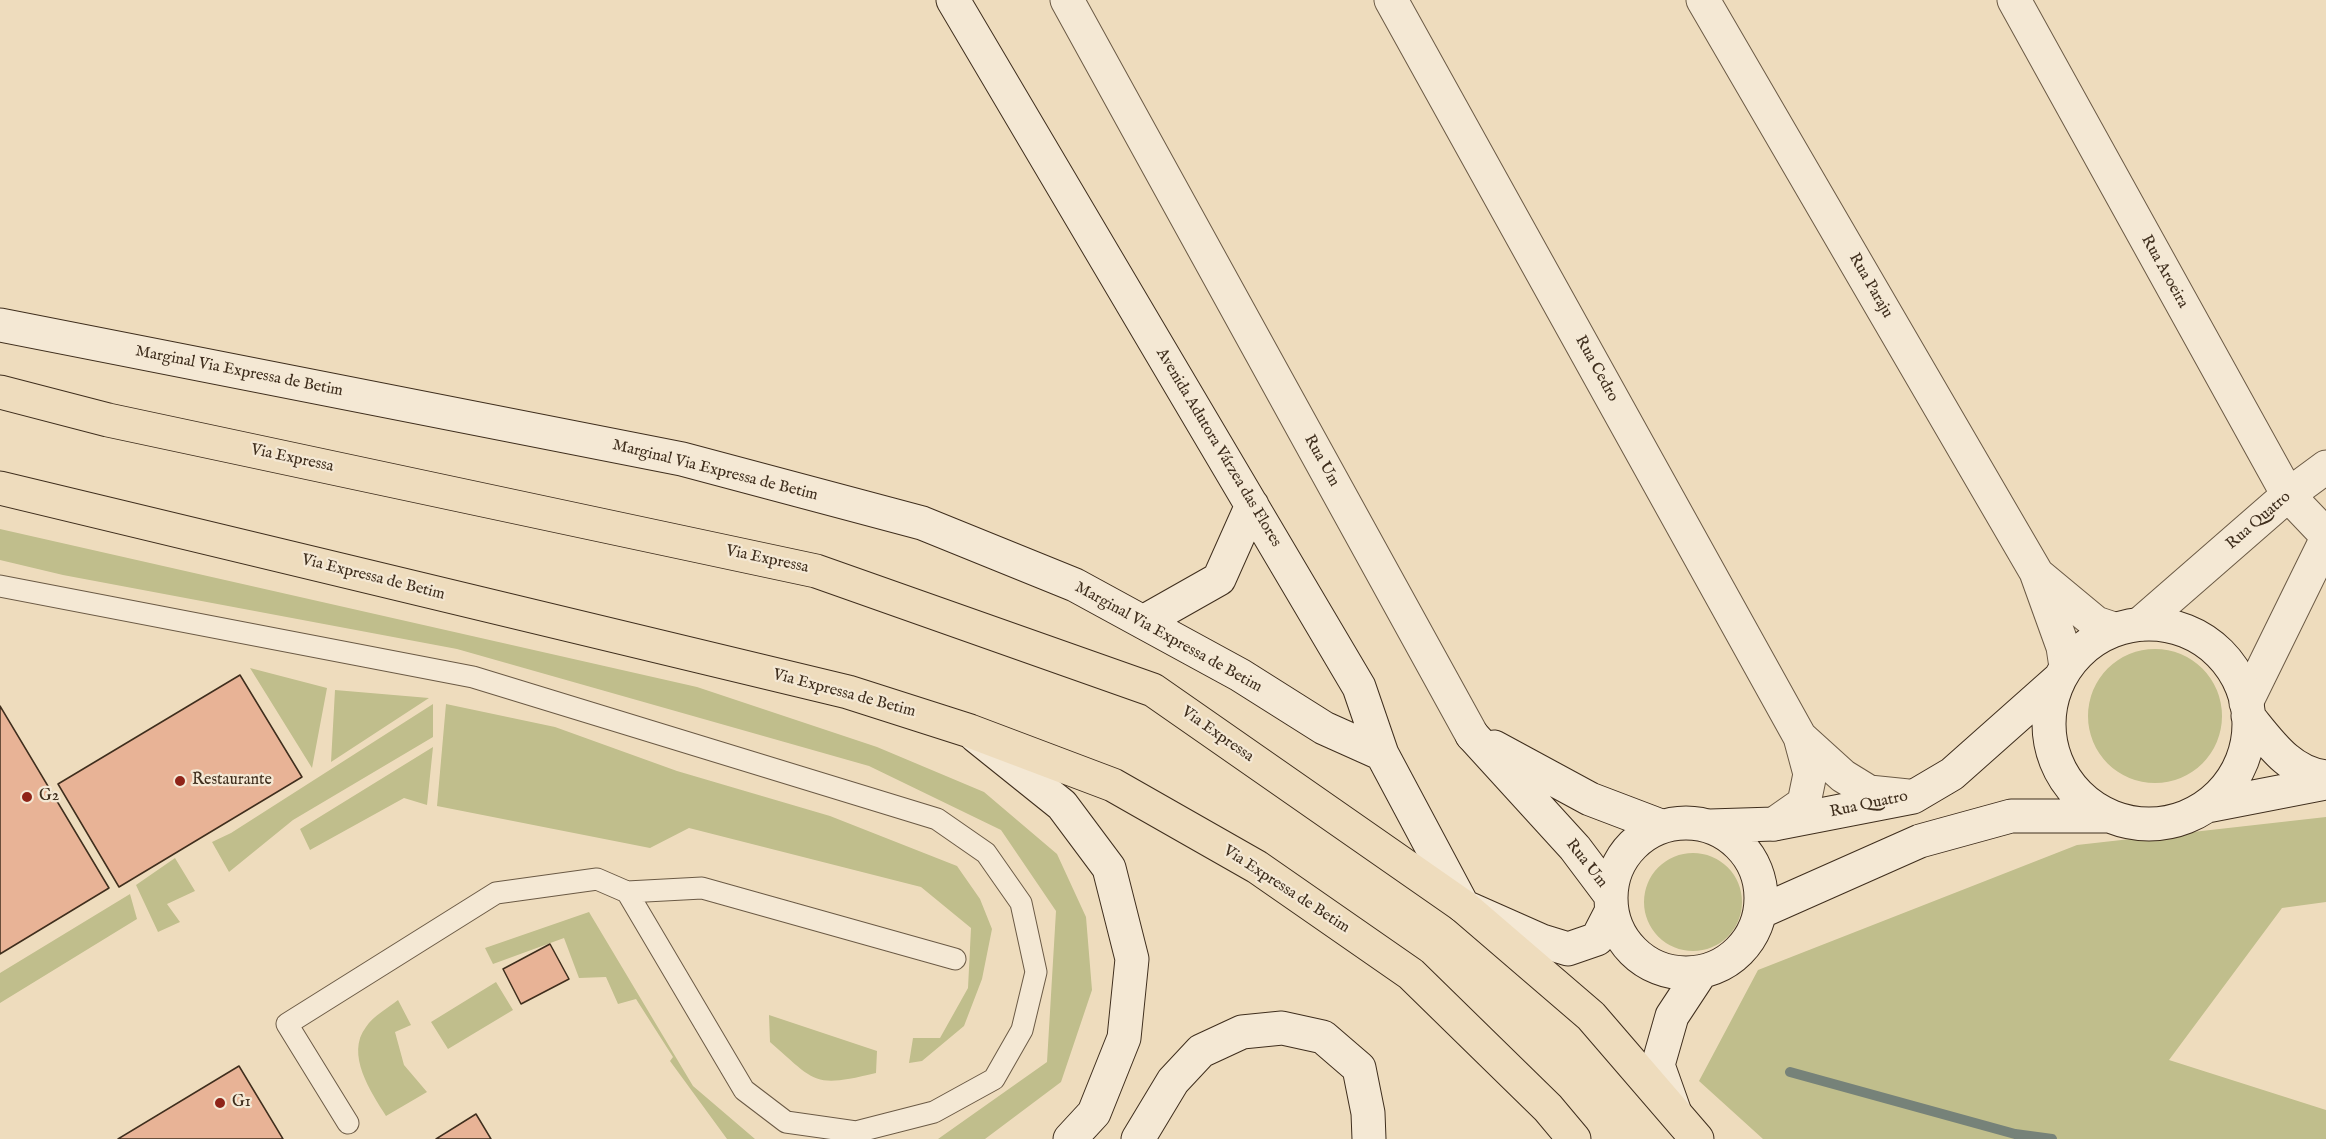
<!DOCTYPE html>
<meta charset="utf-8">
<style>
body{margin:0}
canvas{display:block;background:#eedcbd}
</style>
<canvas width="2326" height="1139"></canvas>
<script>
const g = document.querySelector('canvas').getContext('2d');
g.lineJoin = 'round';
function fill(path, color) { g.fillStyle = color; g.fill(path, 'evenodd'); }
function strokePath(path, color, width, dash) { g.strokeStyle = color; g.lineWidth = width; g.lineCap = dash ? 'butt' : 'round'; g.setLineDash(dash || []); g.stroke(path); }
function label(font, color, halo, rows, align = 'center') {
  g.font = font + ' "IM FELL English",serif'; g.lineWidth = 4.5; g.setLineDash([]); g.textBaseline = 'middle'; g.strokeStyle = halo; g.fillStyle = color; for (const [text, x, y, turn = 0] of rows) {
    g.save(); g.translate(x, y); g.rotate((+turn || 0) * Math.PI / 180); g.textAlign = isNaN(turn) ? turn : align; if (halo) g.strokeText(text, 0, 0); g.fillText(text, 0, 0); g.restore();
  }
}
fill(new Path2D(`
 M0,529L697,687L877,747L984,792L1057,854L1086,917L1092,990L1061,1082L985,1139H938L1047,1062L1056,911L1001,830L869,766L457,649L63,575L0,560Z
 M2088 716a67 67 0 1 1 134 0a67 67 0 1 1-134 0Z
 M250,668L327,688L312,768Z
 M335,690L429,698L331,762Z
 M433,704V737L293,820L229,872L212,842L231,833Z
 M446,704L555,727L677,771L830,816L957,866L980,899L992,929L982,979L964,1026L922,1061L909,1063L913,1038H940L968,988L971,928L921,887L689,828L650,848L437,806Z
 M433,747L427,805L404,798L310,850L300,829Z
 M2326,817V902L2282,908L2169,1060L2326,1110V1139H1763L1699,1081L1758,970L2077,845Z
 M1644 902a49 49 0 1 1 98 0a49 49 0 1 1-98 0Z
 M175,858L195,891L167,904L180,922L158,932L136,885Z
 M130,894L137,919L0,1003V973Z
 M589,912L693,1086L755,1139H727L670,1061L673,1057L636,999L618,1004L606,977L579,978L564,938L493,964L485,948Z
 M496,982L513,1010L448,1049L431,1022Z
 M398,1000L411,1025L395,1032L404,1065L427,1092L386,1116C371,1092 345,1054 366,1027C373,1016 388,1008 398,1000Z
 M769,1015L877,1051L876,1073C813,1088 817,1083 770,1042Z`), '#c0be8c');
strokePath(new Path2D(`
 M1790,1072L2015,1134L2052,1139`), '#768279', 10);
const building = new Path2D(`
 M240,675L302,777L119,887L58,784Z
 M0,706L109,888L0,954Z
 M550,944L569,979L521,1004L503,969Z
 M239,1066L283,1139H118Z
 M476,1114L491,1139H436Z`);
fill(building, '#e8b396');
strokePath(building, '#3f2e1d', 1.5);
const lane = new Path2D(`
 M0,586L473,677L937,819L986,853L1021,903L1036,972L1022,1030L994,1079L934,1112L856,1132L786,1122L744,1090L627,892L597,879L496,893L287,1024L348,1123
 M627,892L702,888L955,959`);
const street = new Path2D(`
 M1067,0L1472,735
 M1391,0L1800,737L1810,774L1804,803L1774,824
 M1703,0L2036,572L2063,647L2066,667
 M2014,0L2288,495L2326,535
 M2037,574L2096,623L2114,629
 M2140,624L2288,495L2326,467
 M2246,703L2326,540
 M1800,737L1843,776L1869,792L1908,796`);
const secondary = new Path2D(`
 M953,0L1359,687L1382,754L1463,906L1542,941L1568,949L1597,939L1612,910
 M0,325L682,459L922,523L1075,585L1240,675L1324,728L1382,754
 M1143,622L1219,579L1252,505
 M2049 724a100 100 0 1 1 200 0a100 100 0 1 1-200 0Z
 M2248,716C2270,743 2290,773 2326,777
 M1472,735L1575,848L1611,896
 M976,736L1062,805L1109,868L1132,959L1124,1038L1094,1113L1070,1139
 M1494,747L1590,799L1661,826
 M2207,806L2326,783
 M1611 898a75 75 0 1 1 150 0a75 75 0 1 1-150 0Z
 M1710,826L1774,824L1913,797L1952,774L2059,679
 M1760,912L1920,841L2011,816H2109
 M1674,1110L1658,1065L1672,1016L1701,972
 M1138,1139L1173,1081L1201,1051L1242,1032L1282,1028L1323,1037L1359,1068L1368,1113L1369,1139`);
const highway = new Path2D(`
 M0,392L108,420L816,571L1153,690L1463,906L1591,1016L1697,1139
 M0,488L848,692L970,731L1113,785L1257,867L1411,974L1548,1108L1574,1139`);
strokePath(lane, '#6b5a45', 23);
strokePath(street, '#6b5a45', 35);
strokePath(secondary, '#3f2e1d', 35);
strokePath(highway, '#3f2e1d', 35);
strokePath(lane, '#f4e8d4', 21);
strokePath(street, '#f4e8d4', 33);
strokePath(secondary, '#f4e8d4', 33);
strokePath(highway, '#eedcbd', 33);
for (const [x, y, r, color] of [
 [180,781,6,"#8f2418"],
 [27,797,6,"#8f2418"],
 [220,1103,6,"#8f2418"]
]) { const dot = new Path2D(); dot.arc(x, y, r, 0, 2 * Math.PI); g.fillStyle = color; g.fill(dot); strokePath(dot, '#f4e8d4', 2); }
label('16px', '#3f2e1d', '#f4e8d4', [
 ["Rua Aroeira",2164,272,61],
 ["Rua Paraju",1870,286,60],
 ["Rua Cedro",1596,369,61],
 ["Marginal Via Expressa de Betim",239,372,11],
 ["Avenida Adutora Várzea das Flores",1218,448,59],
 ["Via Expressa",292,459,12],
 ["Rua Um",1321,461,61],
 ["Marginal Via Expressa de Betim",715,471,14],
 ["Rua Quatro",2259,521,-41],
 ["Via Expressa",767,560,12],
 ["Via Expressa de Betim",373,578,14],
 ["Marginal Via Expressa de Betim",1168,638,29],
 ["Via Expressa de Betim",844,694,15],
 ["Via Expressa",1217,735,35],
 ["Rua Quatro",1869,805,-12],
 ["Rua Um",1586,864,52],
 ["Via Expressa de Betim",1286,890,33]
]);
label('16px', '#3f2e1d', '#f4e8d4', [
 ["Restaurante",192,781],
 ["G2",39,797],
 ["G1",232,1103]
], 'left');
</script>
